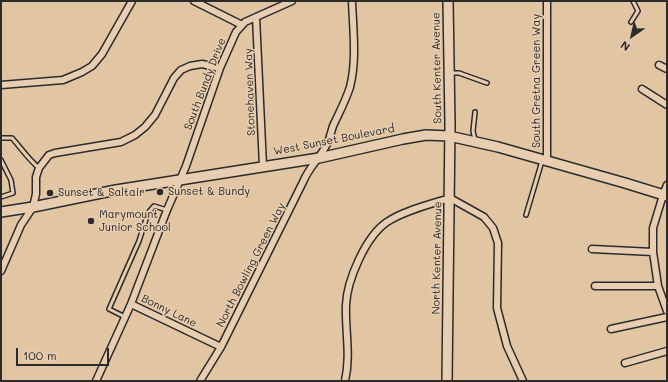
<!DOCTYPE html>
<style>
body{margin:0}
#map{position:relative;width:668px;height:382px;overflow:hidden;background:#e2c5a3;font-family:Mali,sans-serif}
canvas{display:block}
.frame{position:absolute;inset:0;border:2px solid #2b2b2b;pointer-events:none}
.north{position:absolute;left:612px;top:16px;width:40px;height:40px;-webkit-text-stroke:3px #e9cdb0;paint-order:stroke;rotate:214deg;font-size:11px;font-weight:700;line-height:16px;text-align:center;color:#2b2b2b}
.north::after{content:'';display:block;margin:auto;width:14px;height:18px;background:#2b2b2b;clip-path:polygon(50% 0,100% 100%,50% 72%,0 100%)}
.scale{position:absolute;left:16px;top:348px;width:93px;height:18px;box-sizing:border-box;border:2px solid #2b2b2b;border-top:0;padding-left:5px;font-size:12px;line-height:14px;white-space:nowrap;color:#2b2b2b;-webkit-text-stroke:3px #e9cdb0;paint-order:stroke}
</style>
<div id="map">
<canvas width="668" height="382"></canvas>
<div class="frame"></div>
<div class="north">N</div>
<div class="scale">100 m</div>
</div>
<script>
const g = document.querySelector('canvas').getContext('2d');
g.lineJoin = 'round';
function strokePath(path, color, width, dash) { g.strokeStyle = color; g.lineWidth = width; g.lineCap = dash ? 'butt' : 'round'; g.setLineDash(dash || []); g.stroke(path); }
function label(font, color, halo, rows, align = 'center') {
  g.font = font + ' Mali,sans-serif'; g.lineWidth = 3; g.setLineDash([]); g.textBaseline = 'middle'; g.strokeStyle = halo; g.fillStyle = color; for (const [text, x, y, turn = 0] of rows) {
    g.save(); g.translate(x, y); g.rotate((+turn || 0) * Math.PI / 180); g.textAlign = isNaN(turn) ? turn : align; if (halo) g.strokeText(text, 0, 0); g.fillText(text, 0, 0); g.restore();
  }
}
const lane = new Path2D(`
 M631,22L638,11L633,1
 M450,73H459L487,83
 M475,112L473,131L475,140
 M1,138H12C21,148 29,160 39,168
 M1,160L11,180L13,193L1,197
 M526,215L542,161
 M125,317L109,309L139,241L148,213L154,206L167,210`);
const street = new Path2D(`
 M194,1L242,25
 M547,1V161
 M256,17L263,166
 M659,65L667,69
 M1,85L63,80L82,72L92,66L102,54L132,1
 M642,89L667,105
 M667,185L663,195L653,228V252L658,286L667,311
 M592,249L653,252
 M1,271L21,225L33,207L36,194V177L39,168L49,155L55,153L121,142L135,135L145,127L155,115L174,78L181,70L190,66L202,64L220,68
 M595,286H658
 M131,304L221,347
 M611,329L667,317
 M625,363L667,351
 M96,381L131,304L167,210L186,166L220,68L236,32L245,22L292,1
 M200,381L221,347L303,182C309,167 320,158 327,144C330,138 331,132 333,126C339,113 346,100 350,87C357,60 353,29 352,1
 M345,381C351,355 345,331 346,305C347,280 366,236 387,222C403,211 431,204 450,198L484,217L493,228L498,243L497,308L507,346L523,381`);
const secondary = new Path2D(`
 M1,212L33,207L116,190L319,158L403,139L426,135L449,136L498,147L625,183L667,196
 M447,381L450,124L448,1`);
strokePath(lane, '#2b2b2b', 6);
strokePath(street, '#2b2b2b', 9);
strokePath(secondary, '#2b2b2b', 12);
strokePath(lane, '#e9cdb0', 3);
strokePath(street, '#e9cdb0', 6);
strokePath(secondary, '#e9cdb0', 9);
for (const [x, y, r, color] of [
 [160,192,4,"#2b2b2b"],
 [50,193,4,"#2b2b2b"],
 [91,221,4,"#2b2b2b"]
]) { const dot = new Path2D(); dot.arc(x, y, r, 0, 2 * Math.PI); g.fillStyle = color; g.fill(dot); strokePath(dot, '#e9cdb0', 1.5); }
label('11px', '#2b2b2b', '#e9cdb0', [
 ["South Kenter Avenue",437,68,-91],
 ["South Gretna Green Way",537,81,-90],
 ["South Bundy Drive",205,84,-69],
 ["Stonehaven Way",250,92,-92],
 ["West Sunset Boulevard",334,140,-11],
 ["North Kenter Avenue",437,258,-89],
 ["North Bowling Green Way",251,265,-63],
 ["Bonny Lane",169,311,26]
]);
label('11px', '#2b2b2b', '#e9cdb0', [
 ["Sunset & Bundy",168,192],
 ["Sunset & Saltair",58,193],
 ["Marymount",99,215],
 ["Junior School",99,228]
], 'left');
</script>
